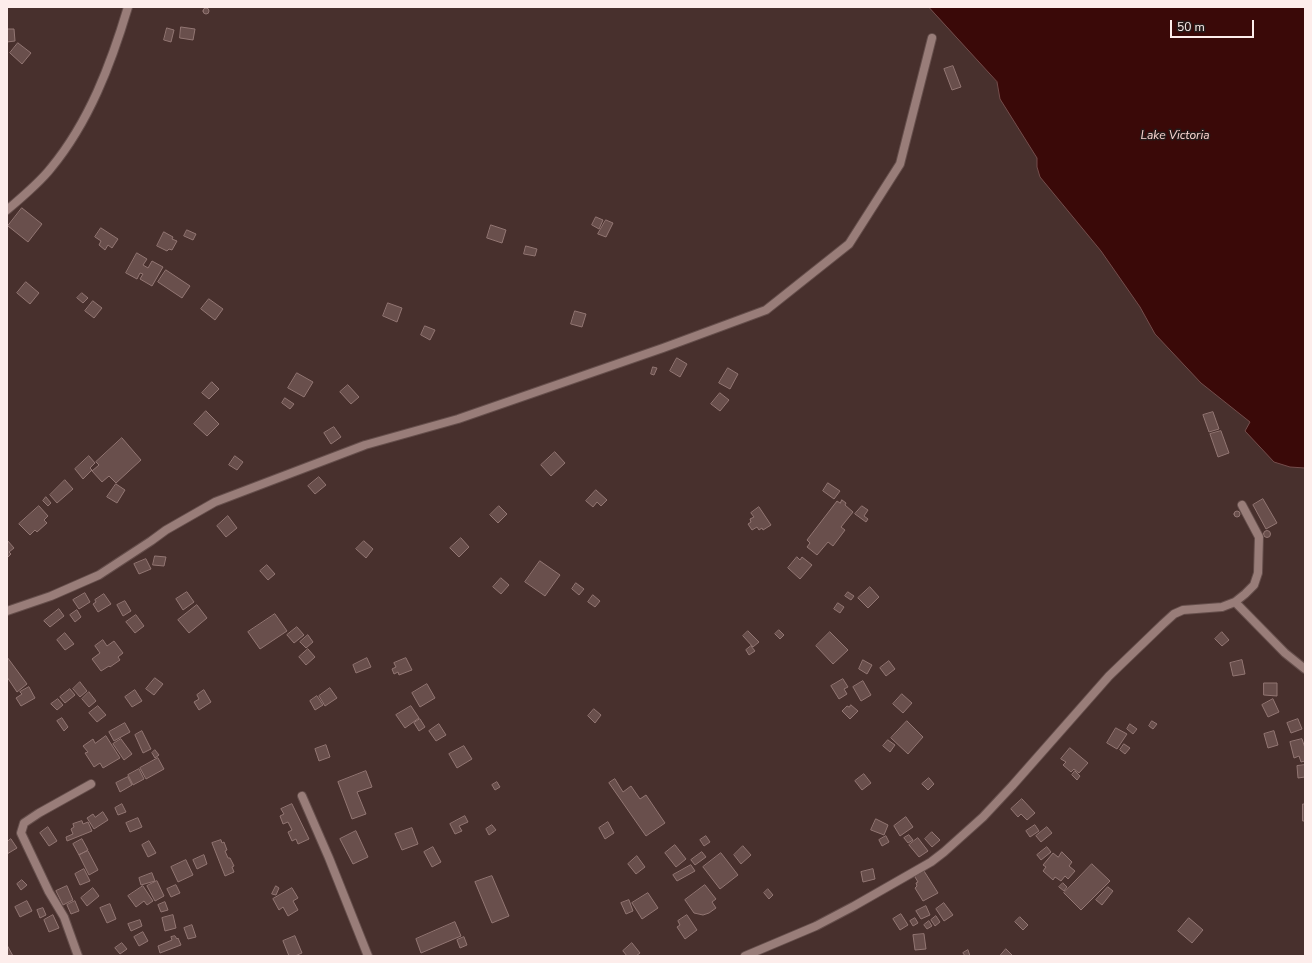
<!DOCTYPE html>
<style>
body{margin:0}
#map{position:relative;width:1312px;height:963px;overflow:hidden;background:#48302d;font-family:"Nunito Sans",sans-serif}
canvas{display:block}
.frame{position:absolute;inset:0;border:8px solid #fdedeb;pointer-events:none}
.scale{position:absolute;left:1170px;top:20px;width:84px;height:18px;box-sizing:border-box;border:2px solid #fdedeb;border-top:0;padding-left:5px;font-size:12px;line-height:14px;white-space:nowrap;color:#fdedeb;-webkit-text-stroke:3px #261b1a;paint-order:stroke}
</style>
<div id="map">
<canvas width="1312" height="963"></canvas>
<div class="frame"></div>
<div class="scale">50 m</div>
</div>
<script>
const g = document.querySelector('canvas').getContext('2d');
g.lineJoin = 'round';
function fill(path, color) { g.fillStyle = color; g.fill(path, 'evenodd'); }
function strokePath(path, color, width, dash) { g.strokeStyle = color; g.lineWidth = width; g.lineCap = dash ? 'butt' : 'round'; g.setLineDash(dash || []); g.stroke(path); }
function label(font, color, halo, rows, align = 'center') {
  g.font = font + ' "Nunito Sans",sans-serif'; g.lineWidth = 3; g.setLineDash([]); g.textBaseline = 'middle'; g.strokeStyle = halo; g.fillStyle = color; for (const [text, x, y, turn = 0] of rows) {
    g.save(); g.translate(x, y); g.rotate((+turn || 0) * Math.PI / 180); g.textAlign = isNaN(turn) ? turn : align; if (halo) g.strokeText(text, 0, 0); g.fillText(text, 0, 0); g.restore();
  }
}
const water = new Path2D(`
 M929,7H1305V468L1290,467L1274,462L1245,431L1250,422L1201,383L1155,334L1140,307L1101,251L1040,177L1037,167V158L1000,99L997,82Z`);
fill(water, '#3a0908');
strokePath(water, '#744d4c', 1);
const building = new Path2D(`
 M203 11a3 3 0 1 1 6 0a3 3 0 1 1-6 0Z
 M181,27L195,29L193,40L180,38Z
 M167,28L174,30L171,42L164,40Z
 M7,29H14L15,41L7,42Z
 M18,43L31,53L22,64L10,53Z
 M953,66L961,87L952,90L944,69Z
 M22,208L42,224L28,242L8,226Z
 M596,217L603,220L599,229L592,225Z
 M606,220L613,223L606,237L598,234Z
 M491,225L506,230L502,243L487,238Z
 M101,228L118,239L112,248L108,245L105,250L99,245L101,241L95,237Z
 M187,230L196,234L193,240L184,236Z
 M164,232L173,237L172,239L177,241L172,250L169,249L167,251L157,246Z
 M526,246L537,249L535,256L524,254Z
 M137,253L147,259L143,265L148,268L152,261L163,267L152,286L140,279L143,274L140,273L137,279L126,273Z
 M166,270L190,286L182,298L158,282Z
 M26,282L39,293L30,304L17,293Z
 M82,293L88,298L83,303L77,298Z
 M209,299L223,309L215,320L201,309Z
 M93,301L102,308L94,318L85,311Z
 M388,303L402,308L397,322L383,316Z
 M575,311L586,314L582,327L571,324Z
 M425,326L435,330L430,340L421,335Z
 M677,358L687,364L680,377L670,371Z
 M653,367L657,368L654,375L651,374Z
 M728,368L738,374L730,389L719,383Z
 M297,373L313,382L304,397L288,388Z
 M212,382L219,389L209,399L202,393Z
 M348,385L359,397L351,404L340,392Z
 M720,393L729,400L720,411L711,404Z
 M285,398L294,404L290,409L282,403Z
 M206,411L219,424L207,436L194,424Z
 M1213,412L1219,429L1209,432L1203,415Z
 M334,427L341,437L331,444L324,433Z
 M1221,431L1229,453L1218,457L1210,434Z
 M122,438L141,460L116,483L109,476L102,482L92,471L99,465L96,462Z
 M555,452L565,463L551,476L541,465Z
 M89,456L95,463L90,468L92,470L83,479L75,469Z
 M235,456L243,462L237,470L229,465Z
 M319,477L326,485L315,494L308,486Z
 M65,480L73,489L57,503L50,495Z
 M828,483L840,491L834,499L823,491Z
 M116,484L125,490L117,503L107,497Z
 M596,490L607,500L601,506L597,502L593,507L586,501Z
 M46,497L51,503L48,506L43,501Z
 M1263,499L1277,523L1266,529L1253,505Z
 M842,500L846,503L845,505L853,512L841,527L845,530L833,546L828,542L817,555L807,547L810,543L807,540L837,501L840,503Z
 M39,506L48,516L44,520L47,523L37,532L35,530L30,535L19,524Z
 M499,506L507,514L498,523L490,515Z
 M862,506L868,510L864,516L868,519L866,522L855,514Z
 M759,507L771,525L763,530L762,528L759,530L757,527L752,530L748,524L751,522L750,519L754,517L751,513Z
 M1234 514a3 3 0 1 1 6 0a3 3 0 1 1-6 0Z
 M228,516L237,528L226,537L217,526Z
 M1263.5 534a3.5 3.5 0 1 1 7 0a3.5 3.5 0 1 1-7 0Z
 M461,538L469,547L459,557L450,548Z
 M7,540L14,548L9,552L11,554L7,558Z
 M364,541L373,549L366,558L356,549Z
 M155,556L166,557L164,566L153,565Z
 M797,557L800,560L802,557L812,565L800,579L788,568Z
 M146,559L151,569L139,574L134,564Z
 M540,561L560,575L545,596L525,582Z
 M267,565L275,574L268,580L260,571Z
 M501,578L509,585L501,594L493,587Z
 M576,583L584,589L579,595L572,589Z
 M870,587L879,597L868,608L858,598Z
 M187,592L194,602L183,610L176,599Z
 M848,592L854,596L851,600L845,596Z
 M85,593L90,602L79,609L73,600Z
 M104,594L111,604L98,612L93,604L96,602L95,600Z
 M593,595L600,601L595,607L588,602Z
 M125,601L131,611L123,616L117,605Z
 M838,603L844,607L840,613L834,609Z
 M197,605L207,618L189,633L178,620Z
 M59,609L64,616L50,627L44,621Z
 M77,610L81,617L75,622L70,615Z
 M275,614L287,631L260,649L248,632Z
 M136,615L144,626L135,633L126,622Z
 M297,627L304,635L294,643L287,635Z
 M779,630L784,635L780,639L775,634Z
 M748,631L759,642L753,647L743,636Z
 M830,632L848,650L833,664L816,646Z
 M1222,632L1229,640L1222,646L1215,639Z
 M65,633L74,644L65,650L57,640Z
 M308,635L313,642L306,648L300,642Z
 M103,640L107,646L114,641L123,653L118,657L120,660L110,667L109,666L101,671L92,659L100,653L95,646Z
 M751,646L755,651L749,655L746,650Z
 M308,649L315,657L306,665L299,657Z
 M7,657L27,684L17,692L7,677Z
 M367,658L371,667L356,673L353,665Z
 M406,658L412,670L399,675L398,672L394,674L392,669L396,667L394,663Z
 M863,660L872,665L867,674L859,669Z
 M1242,660L1245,674L1233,676L1230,663Z
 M889,661L895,669L886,676L880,668Z
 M155,678L163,684L154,695L146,689Z
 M843,679L848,687L844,689L847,694L839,699L831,686Z
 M863,681L871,695L861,701L853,687Z
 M80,682L87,691L80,697L73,689Z
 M1264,683H1277V696L1264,695Z
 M427,684L435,698L420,707L412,693Z
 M29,687L35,698L21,706L16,698L22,694L20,692Z
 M330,688L337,698L325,706L319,696Z
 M70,689L75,695L65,703L60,697Z
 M135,690L142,701L132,707L125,697Z
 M204,690L211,702L199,710L194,702L199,699L197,695Z
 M89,692L96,701L89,707L82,699Z
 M902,694L912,703L903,713L893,704Z
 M317,696L323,705L315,710L310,701Z
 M58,699L63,705L57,710L51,704Z
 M1273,699L1279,712L1268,717L1262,705Z
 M851,705L858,711L850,719L842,711L847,706L849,707Z
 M98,706L106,715L97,722L89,713Z
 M411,706L419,718L405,728L396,715Z
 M594,709L601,715L595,723L588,716Z
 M62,718L68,727L64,731L57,721Z
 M420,719L425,727L419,731L414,723Z
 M1298,719L1302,729L1291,733L1287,723Z
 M907,721L923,737L908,754L891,738Z
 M1152,721L1157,724L1153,729L1149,726Z
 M125,723L130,732L114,741L109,732Z
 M439,724L446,735L436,741L429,731Z
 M1130,724L1137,729L1133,734L1127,729Z
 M1116,728L1127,734L1117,749L1107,743Z
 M142,731L151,749L143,753L135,735Z
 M1274,731L1278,745L1268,748L1264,734Z
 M106,736L120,758L103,768L100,763L94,767L85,753L88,752L83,746L93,739L95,743Z
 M121,739L132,754L124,760L113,744Z
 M1302,739L1305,748V761L1301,762L1299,756L1294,758L1290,742Z
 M888,740L895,745L890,752L883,746Z
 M1124,744L1130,748L1125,754L1120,750Z
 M326,745L330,757L319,761L315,749Z
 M464,746L472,759L457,768L449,754Z
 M1070,748L1088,763L1079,773L1074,769L1071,772L1063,765L1066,762L1061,759Z
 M155,750L159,755L155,758L152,753Z
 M158,758L164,769L146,779L140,768Z
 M1305,765V777L1298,778L1297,766Z
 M139,769L144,779L133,785L128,775Z
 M366,771L372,787L357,792L366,814L352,819L338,782Z
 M1075,771L1080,776L1077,780L1072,775Z
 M864,774L871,783L862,790L855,781Z
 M128,777L132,785L120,792L116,783Z
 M929,778L934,784L928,790L922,784Z
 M615,779L623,792L631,786L640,799L646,795L665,823L646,836L609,783Z
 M497,782L500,787L495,790L492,785Z
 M1022,799L1035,813L1027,820L1021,814L1018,817L1011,809Z
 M122,804L126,812L118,815L115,808Z
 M292,804L309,839L298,844L296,839L292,841L288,832L292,830L288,822L283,824L280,816L284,814L281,809Z
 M1303,804H1305V821H1303Z
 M103,812L108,820L94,829L87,818L93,814L95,817Z
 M465,816L468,822L459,826L462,831L455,834L450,824Z
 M906,817L913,827L900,836L894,826Z
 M138,818L142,827L130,832L126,823Z
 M876,819L888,825L884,835L871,830Z
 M82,821L83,824L88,822L92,831L67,841L66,837L73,834L71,829L74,827L73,824Z
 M608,822L614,833L605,839L599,828Z
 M492,825L496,830L489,835L486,829Z
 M1035,825L1039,831L1030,837L1026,831Z
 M48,827L57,841L49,846L40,833Z
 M1047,827L1052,833L1041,842L1036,836Z
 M412,828L418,844L402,850L395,834Z
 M356,831L368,857L353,864L340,839Z
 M932,832L940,840L932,847L925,839Z
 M909,835L913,840L908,843L904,838Z
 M706,836L710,842L704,846L700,840Z
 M886,836L889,842L882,846L879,840Z
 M918,838L928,851L919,857L909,845Z
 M11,839L17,848L7,854V842Z
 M82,839L88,850L79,855L73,844Z
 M221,840L222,843L224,842L227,850L225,851L228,858H230L234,866L232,867L234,872L225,876L212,843Z
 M149,841L156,853L148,857L142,845Z
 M675,845L686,859L676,867L665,853Z
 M743,846L751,855L741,864L734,855Z
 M433,847L441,862L432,867L424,852Z
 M1047,847L1051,852L1041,860L1037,855Z
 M88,851L98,870L89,875L79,855Z
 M702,852L706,857L695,865L691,860Z
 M1062,852L1072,862L1069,866L1075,871L1068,879L1065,876L1061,881L1055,877L1053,880L1043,871L1046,867L1043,865L1053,853L1058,857Z
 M721,853L738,875L720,889L703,867Z
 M204,855L207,864L197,869L193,860Z
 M637,856L645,867L636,874L628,864Z
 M186,860L193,875L178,882L171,867Z
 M1092,864L1110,881L1081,910L1064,893Z
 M691,865L695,871L677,881L673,875Z
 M84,869L90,881L80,885L75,874Z
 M873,869L875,879L863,882L861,872Z
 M924,871L938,893L923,901L915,888L917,886L916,883L918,882L915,877Z
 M152,873L155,881L141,885L139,878Z
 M492,876L509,916L492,923L475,882Z
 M22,880L27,885L21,890L17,884Z
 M157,881L164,896L155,901L147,886Z
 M1063,883L1067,887L1064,891L1059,887Z
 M176,885L180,893L171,897L167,889Z
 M705,885L716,899L712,902L716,908L709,913L703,915L694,913L685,900Z
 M67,886L73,900L63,905L56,891Z
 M143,886L153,901L147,905L144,901L136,907L128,896Z
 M276,886L279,888L276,895L272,894Z
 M1108,887L1113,891L1102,905L1096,900Z
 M93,888L99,896L87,906L81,898Z
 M292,888L298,898L293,901L298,910L288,916L283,907L279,910L273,899Z
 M768,889L773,895L769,899L764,893Z
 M648,893L658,908L642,919L632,903Z
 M629,900L633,911L626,914L621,903Z
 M27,901L32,911L20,917L15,907Z
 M75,901L79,911L71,914L67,905Z
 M165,902L168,910L161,912L158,905Z
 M944,903L953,915L944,921L936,909Z
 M110,904L116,919L107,923L100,908Z
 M926,906L930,915L921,919L916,911Z
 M43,908L46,915L40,918L37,910Z
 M901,914L908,925L900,930L893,919Z
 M53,915L59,928L49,932L44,920Z
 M173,915L176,928L165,931L162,918Z
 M687,915L697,930L685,939L677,927L680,925L678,921Z
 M936,916L940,922L935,926L931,920Z
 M1020,917L1028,925L1023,930L1015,922Z
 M915,918L918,923L913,926L910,921Z
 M1189,918L1203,930L1192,943L1178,931Z
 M140,920L142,926L131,931L128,924Z
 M929,921L932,926L927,929L924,925Z
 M455,922L461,936L421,953L416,939Z
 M192,925L196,937L188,939L184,928Z
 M143,932L148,941L139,946L134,937Z
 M924,934L926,949L915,950L913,935Z
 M175,936L177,939L178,938L181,945L160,953L158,946L172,940L171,937Z
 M295,936L302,953L295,956H289L283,941Z
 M464,937L467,945L460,948L457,940Z
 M122,943L127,949L120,954L115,948Z
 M632,943L640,953L636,956H627L623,951Z
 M7,945L13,956H7Z
 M1006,949L1013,956H1000Z
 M968,950L970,956H965L963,953Z`);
fill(building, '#694f4c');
strokePath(building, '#927673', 1);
const minor = new Path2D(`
 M7,210C20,199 41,181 51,168C89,122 111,64 128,7
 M1235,602L1285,653L1305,669
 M7,611L51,596L99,575L151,541L166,530L215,502L365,445L458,419L663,348L766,310L849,244L900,164L932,38
 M302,796L329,858L368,956
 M78,956L64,917L49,892L21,833L24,823L39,813L91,784
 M745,956L816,926L854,906L931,862L944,852L983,817L1012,786L1109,676L1163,624L1174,614L1183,610L1222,607L1235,602L1245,594L1254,585L1258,573L1259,537L1242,505`);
strokePath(minor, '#654e4b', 10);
strokePath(minor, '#997d79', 8);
label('italic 12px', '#fdd8d3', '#261b1a', [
 ["Lake Victoria",1175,136]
]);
</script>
